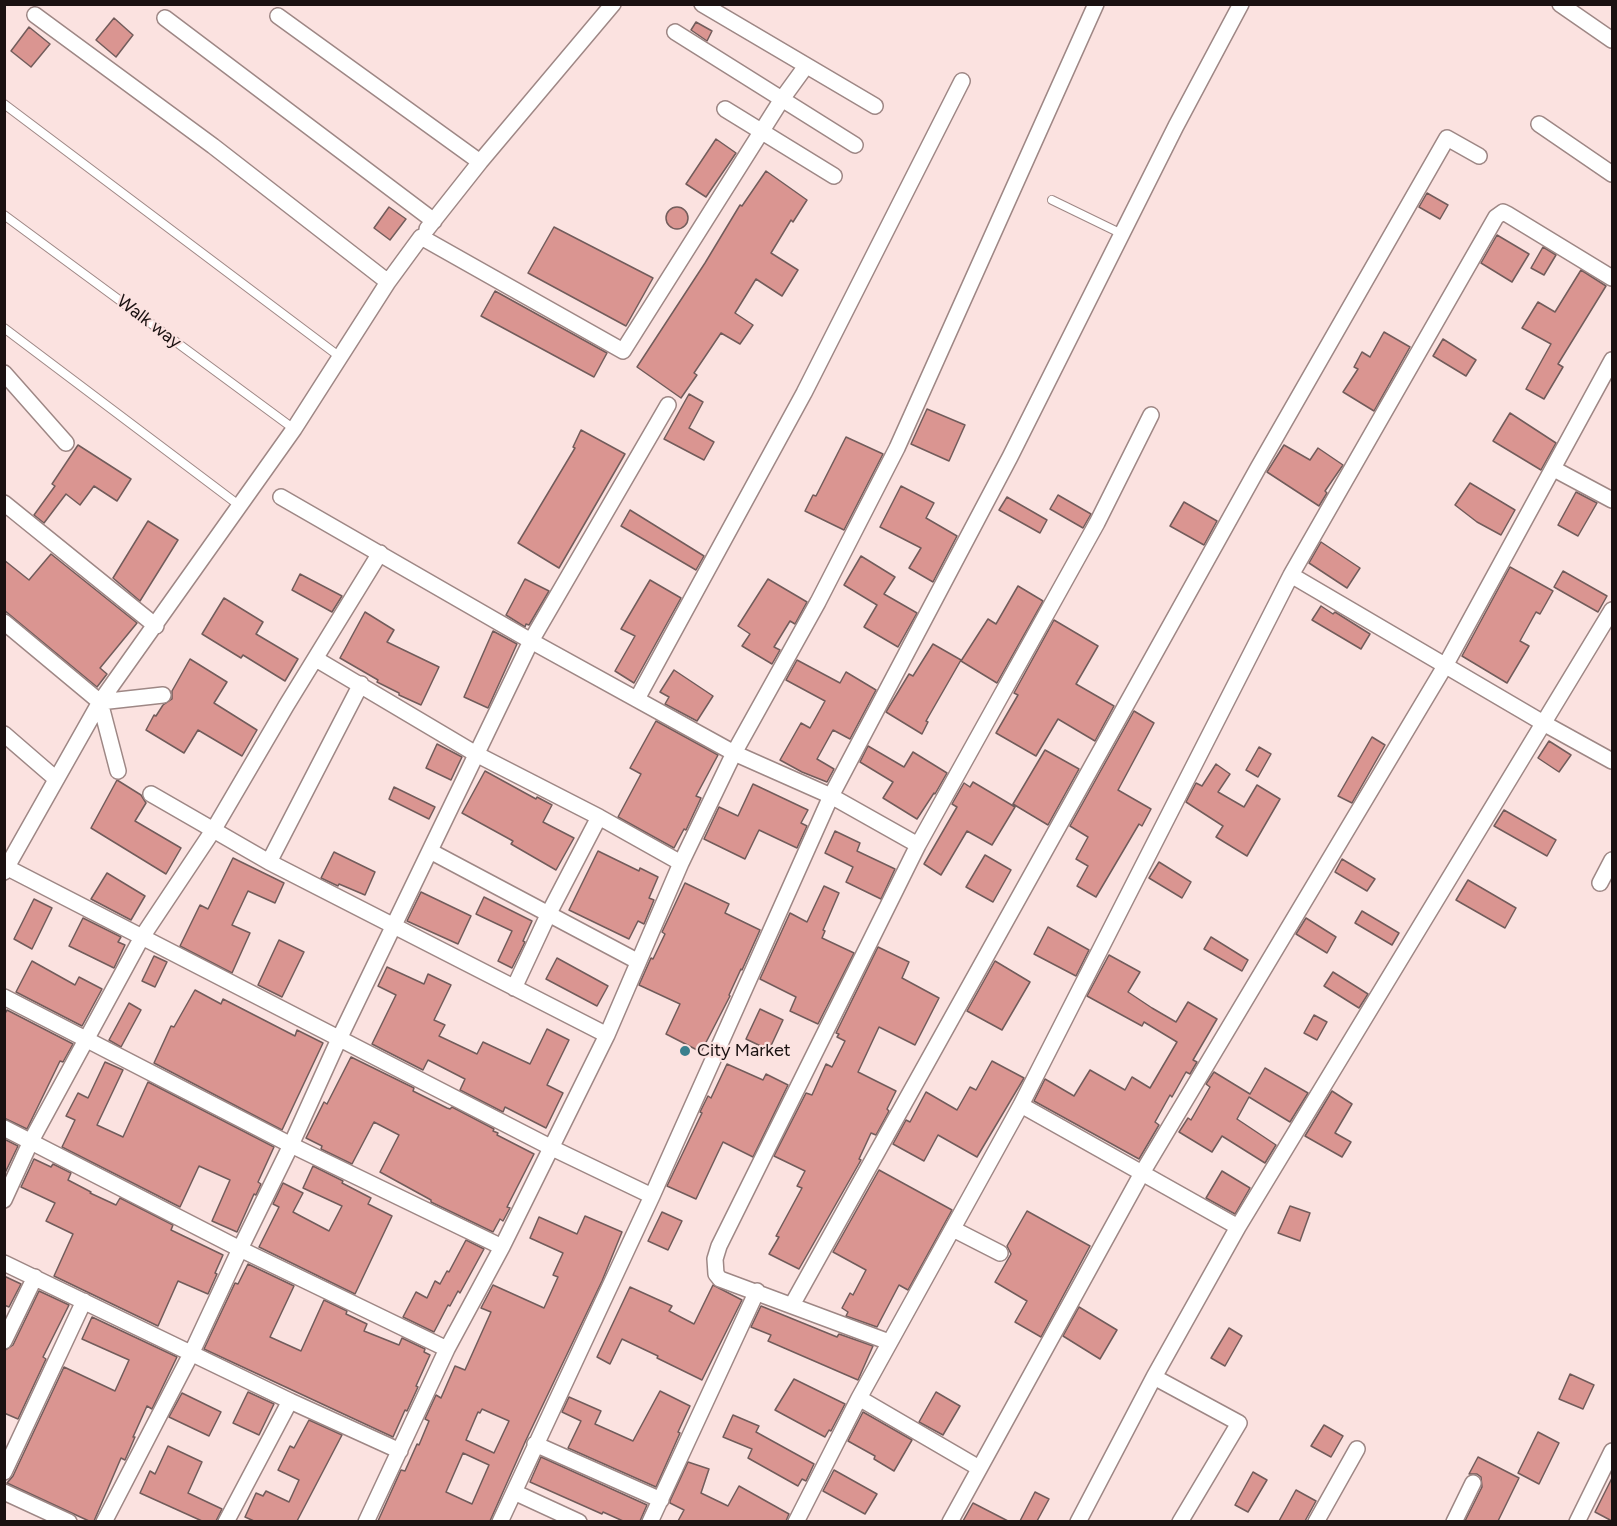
<!DOCTYPE html>
<style>
body{margin:0}
#map{position:relative;width:1617px;height:1526px;overflow:hidden;background:#fbe2e0;font-family:Figtree,sans-serif}
canvas{display:block}
.frame{position:absolute;inset:0;border:6px solid #1a1111;pointer-events:none}
</style>
<div id="map">
<canvas width="1617" height="1526"></canvas>
<div class="frame"></div>
</div>
<script>
const g = document.querySelector('canvas').getContext('2d');
g.lineJoin = 'round';
function fill(path, color) { g.fillStyle = color; g.fill(path, 'evenodd'); }
function strokePath(path, color, width, dash) { g.strokeStyle = color; g.lineWidth = width; g.lineCap = dash ? 'butt' : 'round'; g.setLineDash(dash || []); g.stroke(path); }
function label(font, color, halo, rows, align = 'center') {
  g.font = font + ' Figtree,sans-serif'; g.lineWidth = 4.5; g.setLineDash([]); g.textBaseline = 'middle'; g.strokeStyle = halo; g.fillStyle = color; for (const [text, x, y, turn = 0] of rows) {
    g.save(); g.translate(x, y); g.rotate((+turn || 0) * Math.PI / 180); g.textAlign = isNaN(turn) ? turn : align; if (halo) g.strokeText(text, 0, 0); g.fillText(text, 0, 0); g.restore();
  }
}
const building = new Path2D(`
 M114,18L133,35L116,57L96,40Z
 M696,22L712,31L707,41L691,30Z
 M29,27L50,44L31,67L11,51Z
 M716,139L736,153L706,197L686,184Z
 M766,171L807,200L793,222L791,220L771,253L798,270L782,296L756,279L735,313L753,325L740,344L721,333L694,373L697,375L681,398L637,367L705,263L740,205L742,206Z
 M1427,193L1448,205L1440,219L1419,207Z
 M389,207L406,219L390,240L374,228Z
 M666 218a11 11 0 1 1 22 0a11 11 0 1 1-22 0Z
 M554,227L653,278L626,326L528,273Z
 M1497,235L1529,254L1512,282L1481,263Z
 M1543,247L1556,255L1544,275L1531,268Z
 M1581,270L1606,286L1558,364L1563,367L1544,399L1526,389L1551,344L1522,328L1538,302L1555,312Z
 M495,291L607,353L594,377L481,316Z
 M1384,332L1410,347L1374,411L1343,392L1358,369L1354,367L1362,352L1370,357Z
 M1443,339L1476,360L1466,376L1433,356Z
 M689,394L703,402L689,428L714,442L704,460L664,439Z
 M927,409L965,425L949,461L911,444Z
 M1510,413L1556,443L1541,470L1493,441Z
 M581,430L625,454L559,568L518,543L575,448L573,447Z
 M846,437L883,454L844,530L805,511L813,495L816,496Z
 M78,445L131,479L117,501L94,486L80,505L66,494L44,523L34,515L55,486L52,484Z
 M1284,445L1310,460L1318,448L1343,465L1325,491L1327,493L1319,506L1267,472Z
 M1470,483L1515,510L1501,535L1477,522L1455,505Z
 M901,486L934,503L926,518L957,536L933,582L909,568L921,548L880,527Z
 M1576,492L1597,503L1578,536L1558,525Z
 M1058,495L1091,514L1083,528L1050,509Z
 M1007,497L1047,520L1040,533L999,510Z
 M1184,502L1217,521L1204,545L1170,526Z
 M630,510L704,556L696,570L621,526Z
 M148,521L178,540L140,601L113,578Z
 M1321,542L1360,568L1347,588L1309,563Z
 M51,554L137,623L100,668L107,674L97,687L4,610V560L29,580Z
 M861,556L895,577L884,594L917,613L898,647L864,627L877,605L844,585Z
 M1510,567L1553,591L1540,614L1536,612L1520,641L1529,646L1507,683L1462,656Z
 M1563,571L1607,596L1598,612L1554,587Z
 M300,574L342,596L332,612L292,590Z
 M525,579L549,591L529,625L526,624L525,627L506,615Z
 M768,579L807,602L795,624L790,621L774,647L780,650L772,664L742,646L750,634L738,626Z
 M650,580L681,598L634,683L615,671L635,636L621,629Z
 M1018,586L1043,601L997,683L961,661L988,619L996,624Z
 M224,598L263,622L256,634L298,659L285,681L243,655L241,658L202,634Z
 M1321,606L1333,614L1335,612L1370,634L1361,649L1312,620Z
 M365,612L394,630L387,642L439,667L421,705L399,695V693L377,682L378,680L340,658Z
 M1054,620L1098,646L1076,684L1114,706L1095,741L1058,719L1036,756L996,733L1018,695L1014,693Z
 M493,631L517,644L488,708L464,697Z
 M933,644L961,660L926,721L928,722L922,734L886,712L909,674L913,676Z
 M190,659L227,682L214,703L257,730L242,756L198,730L184,753L146,730L154,715L156,716L163,705L172,699V691Z
 M797,660L840,683L846,672L876,690L850,739L833,730L817,759L834,769L827,782L802,772L780,760L801,723L810,728L825,701L786,680Z
 M674,670L713,696L697,721L665,704L669,697L660,692Z
 M1134,711L1154,723L1118,790L1151,809L1142,826L1139,824L1096,897L1077,886L1088,866L1076,859L1088,837L1070,826Z
 M656,721L718,755L696,796L701,798L686,830L684,829L674,848L618,817L641,774L630,768Z
 M1372,737L1385,745L1352,803L1338,796Z
 M1549,741L1571,755L1559,772L1538,758Z
 M437,744L462,757L451,780L426,768Z
 M868,746L904,767L913,752L947,773L935,794L934,793L917,819L883,798L893,782L860,762Z
 M1259,747L1271,754L1258,777L1246,770Z
 M1045,750L1079,769L1048,825L1013,804Z
 M1216,764L1230,774L1218,792L1244,807L1257,785L1280,799L1247,856L1216,837L1223,826L1186,802L1196,783L1202,786Z
 M485,771L536,799L537,797L552,805L543,822L574,838L556,870L511,844L513,841L462,813Z
 M117,780L141,795L146,803L135,821L181,848L166,874L91,828Z
 M973,782L1015,807L992,845L967,831L941,875L924,864L957,807L952,804L964,783L970,787Z
 M753,784L808,810L801,823L807,826L797,848L759,830L745,859L704,839L719,807L738,816Z
 M394,787L435,807L429,819L389,799Z
 M1504,810L1556,840L1547,856L1494,826Z
 M835,831L860,843L857,851L895,869L881,899L846,882L853,867L825,853Z
 M598,851L639,871L640,868L658,877L649,898L654,900L644,924L638,921L629,939L569,910Z
 M334,852L375,872L365,895L339,884L338,886L321,878Z
 M985,855L1011,870L993,902L966,887Z
 M233,858L284,883L275,903L248,891L232,925L250,933L232,973L180,946L200,905L208,909Z
 M1342,859L1375,879L1367,891L1335,872Z
 M1159,862L1191,882L1182,898L1149,878Z
 M107,873L145,896L131,920L91,899Z
 M1468,880L1516,908L1505,928L1456,900Z
 M685,883L729,904L725,913L760,930L742,970L741,969L729,995L730,996L701,1052L666,1034L680,1004L639,985L651,958L653,959L665,934L662,932Z
 M824,886L839,893L823,930L825,931L822,938L854,953L818,1024L790,1011L796,997L760,979L790,913L807,922Z
 M421,892L471,916L458,944L407,921Z
 M484,897L532,921L523,941L525,942L512,968L498,961L512,931L476,914Z
 M34,899L52,908L32,949L14,939Z
 M1362,911L1399,933L1392,945L1355,923Z
 M83,918L121,937L118,942L125,945L114,968L69,946Z
 M1306,918L1336,937L1327,953L1296,934Z
 M1048,927L1089,950L1076,976L1034,954Z
 M1211,937L1248,960L1242,971L1204,949Z
 M279,940L304,952L282,997L258,985Z
 M878,947L909,962L902,978L939,998L915,1045L879,1027L858,1072L896,1091L887,1109L889,1111L876,1135L871,1133L859,1159L861,1160L799,1269L769,1254L779,1237L776,1236L802,1188L797,1186L805,1171L774,1156L806,1093L812,1095L826,1064L832,1067L845,1041L837,1037L839,1034L836,1033Z
 M1109,955L1140,972L1128,992L1152,1008L1176,1022L1188,1002L1217,1019L1193,1060L1197,1062L1190,1074L1186,1072L1172,1097L1170,1095L1155,1122L1159,1125L1139,1159L1034,1101L1045,1079L1074,1096L1090,1070L1125,1090L1132,1077L1150,1088L1177,1042L1144,1022L1142,1026L1087,996Z
 M154,956L167,962L155,987L142,981Z
 M557,958L608,986L597,1006L546,979Z
 M32,961L75,985L79,977L102,989L82,1026L16,992Z
 M995,961L1030,982L1002,1030L967,1011Z
 M387,967L424,984L428,974L451,985L434,1020L445,1025L439,1036L477,1054L483,1042L530,1064L547,1029L569,1040L547,1085L563,1093L546,1128L505,1107L503,1112L460,1090L465,1079L428,1060L423,1070L372,1044L396,995L378,986Z
 M1333,972L1368,994L1359,1008L1324,986Z
 M195,990L221,1004L223,999L295,1036L297,1030L323,1043L282,1130L154,1063L171,1026L174,1027Z
 M129,1003L141,1010L121,1047L109,1040Z
 M760,1009L783,1020L769,1050L746,1039Z
 M7,1010L73,1044L63,1062L60,1061L27,1129L4,1118V1015Z
 M1314,1015L1327,1022L1317,1040L1304,1033Z
 M351,1057L414,1088L413,1091L447,1108L450,1109L452,1107L494,1129L493,1131L498,1133L497,1135L534,1154L507,1207L510,1208L503,1221L500,1219L493,1232L431,1202V1200L380,1172L399,1135L374,1122L352,1164L321,1149L322,1146L306,1138L324,1102L327,1104Z
 M992,1061L1024,1078L977,1157L938,1135L924,1161L893,1144L906,1120L910,1122L926,1092L957,1110L970,1087L976,1090Z
 M105,1062L123,1070L97,1125L123,1137L148,1082L274,1147L258,1182L261,1184L256,1195L254,1194L237,1232L212,1221L230,1180L199,1166L180,1207L62,1147L75,1120L66,1116L78,1093L88,1098Z
 M727,1064L763,1080L766,1074L788,1085L753,1157L723,1142L696,1199L667,1186L702,1113L700,1112L708,1096L711,1098Z
 M1265,1068L1308,1093L1290,1122L1249,1097L1237,1119L1276,1145L1265,1163L1222,1136L1212,1152L1179,1132L1188,1118L1191,1120L1210,1087L1206,1084L1214,1072L1250,1094Z
 M1332,1091L1352,1104L1335,1133L1351,1142L1342,1157L1305,1136Z
 M4,1139L18,1146L4,1175Z
 M34,1159L51,1167L53,1164L71,1173L68,1180L91,1192L90,1193L116,1205L120,1198L173,1225L171,1230L223,1255L215,1273L217,1274L208,1294L178,1281L158,1326L54,1276L73,1234L46,1221L55,1203L21,1187Z
 M313,1166L343,1181L342,1183L371,1198L368,1204L392,1216L355,1294L259,1247L279,1207L273,1204L283,1183L303,1193L293,1212L329,1231L342,1206L303,1188Z
 M879,1170L952,1210L908,1290L899,1285L877,1327L846,1316L848,1312L842,1308L850,1293L853,1295L866,1270L833,1252Z
 M1222,1171L1250,1188L1235,1214L1206,1198Z
 M1290,1206L1310,1213L1300,1241L1278,1233Z
 M1027,1211L1090,1246L1041,1337L1015,1322L1027,1301L995,1282L1011,1254L1007,1246Z
 M662,1212L682,1221L668,1250L648,1241Z
 M585,1216L622,1232L602,1281L526,1440L490,1521H378L401,1470L405,1471L417,1444L419,1445L429,1421L425,1419L436,1395L441,1398L455,1366L465,1370L491,1312L481,1308L493,1285L544,1308L558,1277L553,1275L563,1253L530,1238L539,1217L577,1234ZM482,1409L509,1421L494,1453L466,1440L478,1412L480,1413ZM463,1453L489,1465L472,1504L446,1492Z
 M466,1240L484,1249L460,1293L458,1291L450,1306L448,1305L434,1332L403,1317L416,1292L427,1298L435,1281L440,1284L447,1271L449,1272Z
 M248,1264L294,1286L270,1337L301,1351L324,1300L347,1311L346,1314L367,1324L364,1331L399,1345L402,1338L425,1349L424,1352L430,1355L416,1386L418,1387L407,1411L405,1410L393,1437L204,1349L235,1283L238,1284Z
 M4,1276L21,1284L9,1307L4,1305Z
 M713,1285L742,1300L702,1380L657,1358L658,1356L622,1339L610,1364L597,1357L630,1287L672,1306L669,1311L694,1324Z
 M39,1291L69,1305L43,1357L46,1359L18,1419L4,1413V1351L13,1345Z
 M761,1306L837,1337L839,1334L873,1346L858,1380L768,1341L771,1335L751,1327Z
 M1079,1307L1117,1330L1100,1359L1063,1336Z
 M92,1317L177,1357L152,1409L147,1406L133,1437H135L125,1460L121,1458L94,1521H89L7,1483L13,1476L64,1367L115,1391L129,1360L82,1339Z
 M1229,1328L1242,1336L1225,1366L1211,1358Z
 M1570,1374L1594,1385L1583,1409L1559,1399Z
 M794,1379L845,1404L831,1431L829,1430L825,1437L775,1410Z
 M660,1391L690,1406L678,1432L680,1433L656,1487L568,1448L581,1421L562,1412L569,1397L601,1411L595,1424L633,1441Z
 M248,1392L274,1404L259,1435L233,1423Z
 M936,1392L960,1406L943,1435L919,1422Z
 M182,1393L221,1412L209,1436L169,1417Z
 M863,1412L912,1440L894,1471L874,1459L875,1456L848,1441Z
 M733,1415L759,1426L756,1432L814,1464L806,1481L802,1479L798,1486L748,1458L752,1449L723,1437Z
 M309,1420L342,1435L297,1521H254L245,1517L256,1493L263,1496L266,1491L289,1502L299,1480L278,1470L290,1446L294,1448Z
 M1324,1425L1343,1436L1331,1457L1311,1446Z
 M1538,1432L1559,1443L1539,1484L1518,1473Z
 M168,1446L202,1462L188,1493L222,1509L216,1521H202L140,1493L150,1471L155,1474Z
 M541,1457L647,1505L640,1521H623L603,1512L602,1514L530,1482Z
 M1478,1457L1519,1478L1498,1521H1465L1482,1487L1481,1477L1477,1474H1469Z
 M688,1462L709,1469L701,1493L728,1506L739,1486L789,1514L786,1521H678L684,1510L670,1503V1501Z
 M834,1470L877,1494L865,1514L823,1491Z
 M1253,1472L1267,1480L1248,1512L1235,1505Z
 M1612,1478V1521L1595,1512Z
 M1296,1490L1316,1501L1305,1521H1279Z
 M1035,1492L1049,1499L1037,1521H1020Z
 M973,1503L1008,1521H963Z`);
fill(building, '#da9591');
strokePath(building, '#725c5b', 1.5);
const service = new Path2D(`
 M4,104L340,357
 M1052,200L1122,234
 M4,215L294,429
 M4,328L240,506`);
const minor = new Path2D(`
 M702,4L875,106
 M1560,4L1612,40
 M35,15L213,146L388,282
 M278,16L480,162
 M165,18L434,221
 M675,32L855,145
 M725,109L834,176
 M1539,124L1612,174
 M427,229L480,162L613,4
 M4,373L66,443
 M1554,469L1612,500
 M281,497L531,641L734,753L831,796L918,845
 M4,503L156,626
 M1291,575L1545,724L1612,761
 M4,622L100,702
 M316,659L476,754L599,817L681,863
 M637,699L804,393L962,81
 M4,734L56,779
 M118,771L100,702L163,695
 M151,794L269,862L607,1035
 M430,851L637,961
 M269,862L361,684
 M4,866L552,1148L652,1196
 M4,872L100,702L294,429L388,282L421,237L623,351L782,99L806,66
 M1600,883L1612,860
 M514,988L549,913L599,817
 M4,997L291,1145L240,1249L447,1349
 M1021,1105L1238,1227L1612,610
 M4,1128L240,1249L191,1354L104,1522
 M4,1200L31,1141L142,937L214,829L286,706L380,553
 M953,1229L1000,1253
 M502,1247L291,1145L339,1039L531,641L668,405
 M4,1263L290,1401L400,1451
 M792,1305L1258,468L1447,138L1479,156
 M4,1341L35,1277
 M889,1342L720,1279L716,1274L715,1259L719,1246L918,845L1097,523L1151,415
 M1154,1377L1239,1423L1180,1522
 M859,1398L979,1468
 M535,1444L661,1500
 M4,1472L84,1301
 M4,1492L69,1522
 M514,1492L579,1522
 M226,1522L290,1401
 M366,1522L447,1349L502,1247L607,1035L681,863L734,753L818,602L897,448L1096,4
 M500,1522L652,1196L831,796L1010,457L1176,126L1241,4
 M650,1522L757,1291
 M796,1522L859,1398L1021,1105L1291,575L1496,217L1503,212L1507,214L1612,278
 M950,1522L1142,1173L1445,666L1612,360
 M1078,1522L1154,1377L1238,1227
 M1316,1522L1357,1449
 M1454,1522L1473,1483
 M1577,1522L1612,1451`);
strokePath(service, '#9e8785', 10);
strokePath(minor, '#9e8785', 18);
strokePath(service, '#fff', 8);
strokePath(minor, '#fff', 15);
for (const [x, y, r, color] of [
 [685,1051,6,"#3a7f8d"]
]) { const dot = new Path2D(); dot.arc(x, y, r, 0, 2 * Math.PI); g.fillStyle = color; g.fill(dot); strokePath(dot, '#fbe2e0', 2); }
label('18px', '#1a1111', '#fbe2e0', [
 ["Walk way",149,322,37]
]);
label('18px', '#1a1111', '#fbe2e0', [
 ["City Market",697,1051]
], 'left');
</script>
